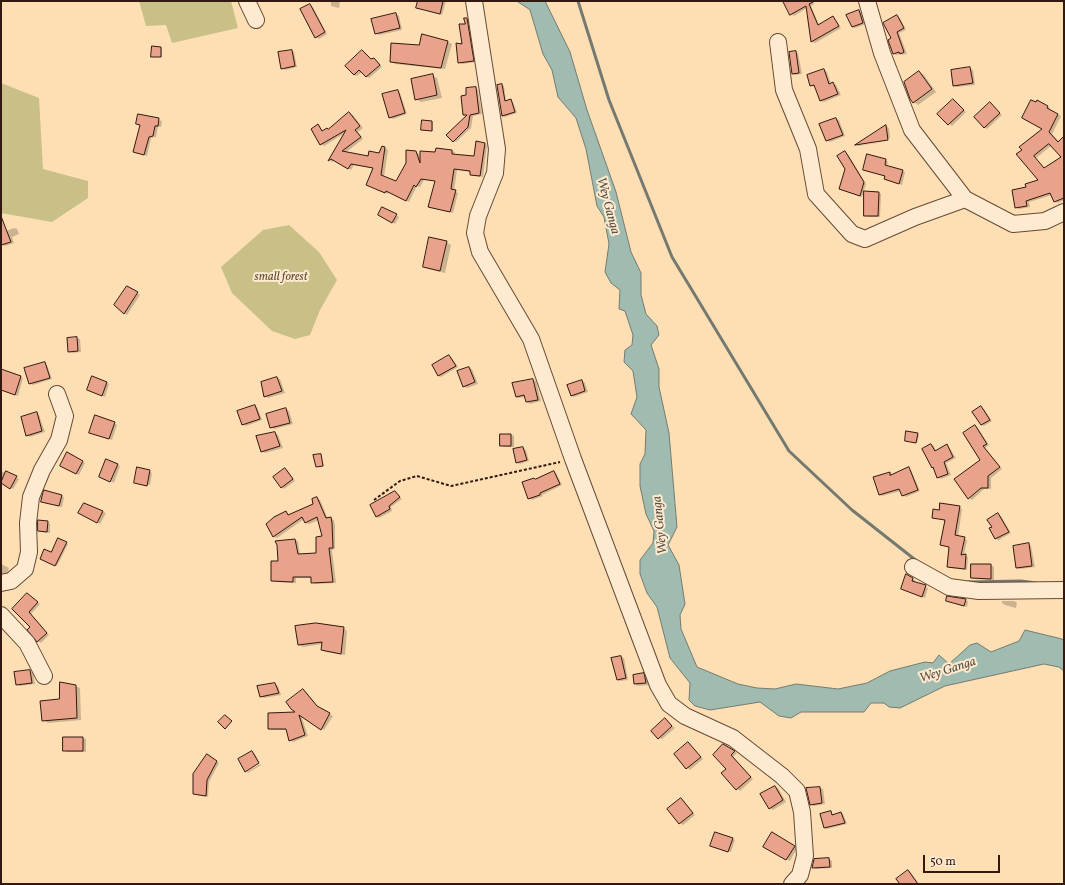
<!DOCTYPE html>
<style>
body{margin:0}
#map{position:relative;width:1065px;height:885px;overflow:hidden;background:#fedfb4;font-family:Vollkorn,serif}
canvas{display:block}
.frame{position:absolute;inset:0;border:2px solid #33180f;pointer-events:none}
.scale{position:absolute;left:923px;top:855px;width:77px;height:18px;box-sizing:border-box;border:2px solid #33180f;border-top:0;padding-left:5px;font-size:12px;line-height:14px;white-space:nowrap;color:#33180f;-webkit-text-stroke:3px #feeace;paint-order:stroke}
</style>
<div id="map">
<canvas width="1065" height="885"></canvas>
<div class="frame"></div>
<div class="scale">50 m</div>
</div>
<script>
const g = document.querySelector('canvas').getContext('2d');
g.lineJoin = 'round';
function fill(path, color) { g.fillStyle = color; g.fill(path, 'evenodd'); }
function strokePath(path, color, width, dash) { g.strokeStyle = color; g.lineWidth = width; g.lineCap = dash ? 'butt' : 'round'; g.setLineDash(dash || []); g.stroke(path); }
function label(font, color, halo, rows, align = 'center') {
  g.font = font + ' Vollkorn,serif'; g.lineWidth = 4; g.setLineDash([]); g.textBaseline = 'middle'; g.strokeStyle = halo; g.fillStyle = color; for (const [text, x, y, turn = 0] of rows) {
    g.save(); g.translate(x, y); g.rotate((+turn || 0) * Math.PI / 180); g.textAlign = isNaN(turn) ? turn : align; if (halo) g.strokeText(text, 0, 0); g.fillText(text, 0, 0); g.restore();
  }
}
fill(new Path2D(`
 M139,1H231L238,28L172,43L166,25L146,26Z
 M1,83L39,98L43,169L88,181V198L52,222L1,213Z
 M289,225L319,252L337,280L320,310L310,335L295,339L272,331L232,293L221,267L263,230Z`), '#c8c087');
const water = new Path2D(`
 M517,1H545L570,52L587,110L616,192L631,252L641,273V295L646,314L657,326L659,335L651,345L659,369V387L669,433L677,527L668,545L679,565L685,604L680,615L681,629L697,667L738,684L757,688L775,689L796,684L838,689L867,683L890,671L925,662L933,663L939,655L949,664L970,645L977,643L991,652L1019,641L1025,630L1062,639L1064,641V671L1059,667L1044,664L945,686L900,708L889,707L884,703H871L864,712H801L791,718L779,716L760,702L710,710L695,706L689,700L690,683L670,658L657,607L647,593L640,574V560L653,543L654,531L646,514L640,486V464L645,454L646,430L631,414L637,397L633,371L624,362L625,350L632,345L633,335L625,311L619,309L620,290L611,283L605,272L609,244L604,217L597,206L586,149L576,118L558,97L552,70L543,54L530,10Z`);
fill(water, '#a0bcb0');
strokePath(water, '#747a70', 1);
fill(new Path2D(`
 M331,1H340L339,8L331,6Z
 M419,1H446L442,15L420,9Z
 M786,1H812L814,4L811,6L819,25L833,17L835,19L841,28L815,43L812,42L807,8L794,16L791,14L784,2Z
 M310,5L313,7L327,34L319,39L316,37Z
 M859,11L862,13L866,24L855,28L852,27Z
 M396,14L399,16L402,30L379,35L376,33Z
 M897,16L900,18L906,30L899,33L907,54L903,55L901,54L896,55L894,54L893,39Z
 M467,19L470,20L476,62L462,64L459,62L464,46Z
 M448,42L452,44L445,69L395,64L391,61L420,46Z
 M152,47L162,48V57H152Z
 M291,51L294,52L297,67L285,70L282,68Z
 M362,51L372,60L374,59L377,61L382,67L369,78L362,72L357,76L354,75Z
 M796,52L798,53L802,74L795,75L792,73Z
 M970,68L973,70L975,85L957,87L954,86L952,71Z
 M824,70L827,72L831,84L833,83L836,85L841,95L824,102L821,101L816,87L811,86L808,75Z
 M919,72L924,75L936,92L918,105L914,102Z
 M433,76L437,78L442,98L421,102L416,99Z
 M502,85L504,86L506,102L511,100L513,102L517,113L505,117L502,116Z
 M476,88L478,90L482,114L473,116L471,128L456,142L453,141L467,116L464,115L467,96Z
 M398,91L400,93L407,114L393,119L390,117Z
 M1037,101L1050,108L1049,110L1061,116L1052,134L1059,142H1064V200L1058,203L1054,201L1052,195L1029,202L1030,207L1019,209L1016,207L1028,188L1039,181L1018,155L1044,128L1036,103ZM1052,145L1061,155L1059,157L1060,158L1045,169L1036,158Z
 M956,102L966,112L952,126L939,114Z
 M990,103L1002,115L987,129L984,127Z
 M349,113L353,115L363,128L358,132L363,139L345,153L369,157L380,154L385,148L388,150L384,177L396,182L416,152L419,154L420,159L436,153L452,151L455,152L454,155L475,158L484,144L487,145L483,177L474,176L471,174V172L457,170L454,191L458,193L453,213L433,208L436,181L424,180L420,187L417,186L409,202L389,192L388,194L370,186L374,168L354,165L351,170L335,160L332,162L330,161L345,133L324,146L321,144L318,125L323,131L328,130Z
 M139,115L162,121L161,127H158L156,137L151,138L147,156L134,152L141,126L137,124Z
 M836,119L839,120L845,136L830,142L827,140Z
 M423,121L433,122V131L422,130Z
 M886,126L889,128L890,138L863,143L861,145L891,141L858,146L857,145Z
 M845,152L848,154L866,184L862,197L840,189L846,169Z
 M886,160L888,162L887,166L905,172L902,185L888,180L885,179L886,176L864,170Z
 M878,193L881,194L880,217H868L865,215Z
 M383,208L399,217L395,224L379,215Z
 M14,228L17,229L19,234L12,237L14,243L5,246L2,245L1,233Z
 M446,242L451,245L445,273L429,269L424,267Z
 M128,287L140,295L127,315L124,313Z
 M77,338L80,339L81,352L72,353L69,351Z
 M449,356L452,358L458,367L441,377L439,376L433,365Z
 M45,363L47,365L52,379L33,385L30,383Z
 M469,368L472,369L478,384L467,388L464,386Z
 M1,370L23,378L18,396L1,390Z
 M277,378L280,379L285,393L268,398L265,396Z
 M533,380L536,381L541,401L530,404L527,402L526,397L519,398L516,397Z
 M582,381L585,383L588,392L574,397L571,395Z
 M107,383L109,384L105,397L88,390Z
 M254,406L257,407L262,420L246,426L243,424Z
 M981,408L984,409L992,421L984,426L982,425Z
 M286,409L289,411L293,424L274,429L271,427Z
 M36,413L39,415L45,432L30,437L27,435Z
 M114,423L117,425L112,440L93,434Z
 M975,426L978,428L989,445L985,448L1002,469L991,478V489H984L972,500L969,498L981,460Z
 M275,433L278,435L283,448L265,453L262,451Z
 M918,434L919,435L917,443L907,441Z
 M511,435L514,436V447H504L501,445Z
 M931,445L934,446L936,451L947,445L949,447L956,458L946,463L951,475L941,479L938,477L935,469L932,467Z
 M523,448L526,450L529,461L520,464L517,462Z
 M67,454L85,463L79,475L61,465Z
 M321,455L324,466L318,467H317Z
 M117,465L120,466L114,483L103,478Z
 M908,468L911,470L920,491L906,497L903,495L901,491L882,496L880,495L890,473L893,475Z
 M285,469L288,471L295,481L284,489L282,487Z
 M1,471L19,479L13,489L1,482Z
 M149,471L152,473L150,485L137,483Z
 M554,472L556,473L562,485L542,495L543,496L532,500L529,498L536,480Z
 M395,492L402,499L391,507L392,511L379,518L376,516Z
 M61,496L64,497L62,507L45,503Z
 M317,498L320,500L328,519L330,518L334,520L335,526V549L332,550L336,583L315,584L312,582V578H296V583L275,582L272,580L279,562L295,540L298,541L300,555L317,554L324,537L319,520L309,524L306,523L304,519L277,538L273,536L286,513L289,515L314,504Z
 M84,504L106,513L100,524L80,513Z
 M959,507L962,509L958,537L967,540L964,555L968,557L967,570L951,568L948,567L950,547L942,544L946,521L933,517L940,511Z
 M998,515L1001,516L1011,533L999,540L996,539L993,527Z
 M48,522L50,524V533L42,532L39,530Z
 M59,539L68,544L57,566L41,558L51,553Z
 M1028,544L1031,546L1035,567L1020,569L1017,568Z
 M1,564L9,568L7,574L1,576Z
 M972,565H991L994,567V580L975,579L972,578Z
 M907,575L915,580V583L928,588L925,598L905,590Z
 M27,594L40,604L31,614L49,635L41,643L38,641L32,627L13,609Z
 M965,600L968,601L967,607L947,601Z
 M1002,601H1014L1017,603L1016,608L1005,605L1002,603Z
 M343,628L347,631L345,655L326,652L322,650L323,644L303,647L299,645Z
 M621,657L624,658L628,680L620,681L618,680Z
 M30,671L33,673L35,684L20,686L17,684Z
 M643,674L646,676L649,685L638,686L635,684Z
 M275,684L278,686L281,695L264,698L261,696Z
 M75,686L80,688L81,720L48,723L43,720L60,700Z
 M303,690L306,692L319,708L333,716L324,730L301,715L308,736L293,742L290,740L288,730H272L269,729L298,713Z
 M665,719L675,728L662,739L659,738Z
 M83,738L86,739V752H67L64,750Z
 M688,743L703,759L690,770L675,754Z
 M731,749L737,753L733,757L753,779L740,791L723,773L728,769Z
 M252,752L255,754L259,762L246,770Z
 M210,757L219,763L209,782L208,797L197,795L194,794Z
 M260,764L261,765L248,773L247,772Z
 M775,787L778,788L786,802L773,810L770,808Z
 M820,788L823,789L825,804L814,806L811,804Z
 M681,799L684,801L695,815L683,825L680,823Z
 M831,812L833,815L841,813L843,814L847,824L827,829L825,828Z
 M772,834L797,848L790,861L765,847Z
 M732,838L735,840L731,852L714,847Z
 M829,859L832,861V868L816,869L813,867Z
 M909,871L911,873L919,884H901Z`), '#0003');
strokePath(new Path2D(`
 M578,1L609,100L672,257L789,451L852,510L918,562
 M968,582L1021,581L1036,583`), '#747a70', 3);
const building = new Path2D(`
 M418,1H443L440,14L416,8Z
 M783,1H815L809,4L818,25L833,16L839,26L811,42L806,6L790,15Z
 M310,4L325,32L315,38L300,9Z
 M859,10L863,23L852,27L846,15Z
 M396,13L400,28L375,34L371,19Z
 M897,15L904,28L897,32L904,52L900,54L899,52L893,54L888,40L891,38L883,23Z
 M464,18H467L474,61L458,63L456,43L462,44L459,24H465Z
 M422,34L448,41L441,68L390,62L391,43L419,45Z
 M152,46L161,47V57H151Z
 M292,50L295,66L281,69L278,52Z
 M362,50L371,59L374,58L380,65L366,77L359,70L354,75L345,66Z
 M796,51L799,73L792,74L789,52Z
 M970,67L973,83L953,86L951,70Z
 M824,69L829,84L833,82L838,94L820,101L814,85L810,86L807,75Z
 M919,71L932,89L913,103L910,99L904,82Z
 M433,74L437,95L415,100L411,79Z
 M502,84L505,101L511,99L515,112L502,116L497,85Z
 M476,87L479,113L470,115L468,127L453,142L446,135L467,115H463L461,96L466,95V88Z
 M398,90L405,113L389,118L382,94Z
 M953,99L964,110L948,125L937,114Z
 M1031,100L1036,102L1037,100L1048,106L1047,108L1058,114L1049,132L1058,142L1064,136V198L1054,202L1050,193L1026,201L1027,206L1015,208L1012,190L1026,187L1025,184L1038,180L1016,154L1022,150L1019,147L1042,129L1022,118ZM1049,144L1061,157L1044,168L1034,156Z
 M990,102L1000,113L984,128L974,117Z
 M349,112L360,126L355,130L361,137L342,151L368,156L369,151L379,153L382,146L385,147L381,175L396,181L406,163V150L416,151L420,163V151L435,152L436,148L452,150V154L474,156L476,141L485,143L480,176L470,175V171L454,169L451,189L456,190L450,212L428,207L435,181L421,179L416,187L414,185L406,201L386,191L385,193L366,185L373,168L351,164L348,169L331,159L328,161L346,130L320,145L311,129L318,124L322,131L327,128L328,129Z
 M138,114L159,118L158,126H155L153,136L149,137L144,155L133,152L140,125L136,124Z
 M836,118L843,135L826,141L819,124Z
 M422,120L432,121V131L421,130Z
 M886,125L888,140L855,145Z
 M845,151L864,182L860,196L839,189L845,169L837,156Z
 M867,154L886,159L885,165L903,170L899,184L884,179L885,176L863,170Z
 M864,191L879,192L878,216H864Z
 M382,207L397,214L392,223L378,215Z
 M1,216L11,242L1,245Z
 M429,237L447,241L440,271L423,267Z
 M127,286L138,292L124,314L114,305Z
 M77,337L78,351L68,352L67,338Z
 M449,355L456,366L438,376L432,365Z
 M45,362L50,378L29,384L24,368Z
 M469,367L475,382L463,387L457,371Z
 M1,369L21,376L15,395L1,390Z
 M92,376L107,382L102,396L87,390Z
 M277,377L282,391L264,397L261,382Z
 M533,379L538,400L526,402L524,395L516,397L512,383Z
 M582,380L585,391L571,396L567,385Z
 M255,405L260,419L242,425L237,411Z
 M981,406L990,420L981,425L972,412Z
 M286,408L290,423L270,428L266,414Z
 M37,412L42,431L26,436L21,417Z
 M95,415L115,422L109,439L89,433Z
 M975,425L987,444L983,446L1000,467L988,476V488H981L968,499L954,479L980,460L963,433Z
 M906,431L918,433L916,443L905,441Z
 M275,432L280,446L261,452L256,436Z
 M500,434H511V446H500Z
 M931,444L935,451L947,444L953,457L944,462L948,474L937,478L933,467L932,468L922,449Z
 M523,447L527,460L516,463L513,449Z
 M67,452L83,461L76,474L60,466Z
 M321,454L323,466L316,467L313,455Z
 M106,459L118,464L110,482L99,477Z
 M137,467L150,470L147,486L134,483Z
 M909,467L918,490L902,496L899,489L879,495L873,477L890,472V475Z
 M285,468L293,479L281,488L273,477Z
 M6,471L17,476L10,489L1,483Z
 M554,471L560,484L540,493V495L528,499L522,482L534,478L535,479Z
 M44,490L62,495L59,506L41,502Z
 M395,491L400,497L389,506L390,509L376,517L370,505Z
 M317,497L326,518L331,517L332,523L333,548H329L333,582L311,583V577H293V582L271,581V561H278L277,545L275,541L295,539L298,554L316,553V537L322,536L317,517L305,523L302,517L273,537L266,524L274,517L286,511L288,515L313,504L312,499Z
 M84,503L103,511L97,523L78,513Z
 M940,503L960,506L955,535L965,537L961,555L966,554L965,569L947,567L949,547L940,545L945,520L932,518L933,509L939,510Z
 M998,513L1009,532L995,539L989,528L992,527L987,520Z
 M38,520L48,521L47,532L38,531Z
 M58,538L67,542L55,566L40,559L44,549L51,552Z
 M1029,543L1032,566L1016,568L1013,546Z
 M971,564H991V579L971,578Z
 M906,574L913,578L912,581L926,585L922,597L901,589Z
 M27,593L38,602L29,612L47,633L37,642L27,630L30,627L12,609Z
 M947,596L966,599L964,606L946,601Z
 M316,623L344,627L341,654L321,650L322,642L298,645L295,626Z
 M621,656L626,678L617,680L611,658Z
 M30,670L32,683L16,685L14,672Z
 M644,673L646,683L634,684L633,675Z
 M60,682L76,685L77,718L42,721L40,701L59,699Z
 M275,683L279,693L260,697L257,686Z
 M303,689L317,706L330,713L321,730L299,715L305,735L289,741L286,729H268V713L295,712L291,709L286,702Z
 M225,715L232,721L225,729L218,722Z
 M665,718L672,726L658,739L651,731Z
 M63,737H83V751H63Z
 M688,742L701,757L686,769L674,754Z
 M723,744L735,751L731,755L751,777L736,790L721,773L726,769L713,755Z
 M252,751L259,763L245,772L238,759Z
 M207,754L217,761L207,780L206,796L193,794V774Z
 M775,786L783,800L769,809L760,794Z
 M820,787L822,803L810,805L806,788Z
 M681,798L693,813L679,824L667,809Z
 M831,811L832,815L841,812L845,823L824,828L820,814Z
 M715,832L733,838L728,852L710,846Z
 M772,832L795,846L786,860L763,847Z
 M829,858L830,867L812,868L814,859Z
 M908,870L918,884H900L896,879Z`);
fill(building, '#e8a38a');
strokePath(building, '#33180f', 1);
const minor = new Path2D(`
 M247,1L256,20
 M474,1L497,149L495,173L478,216L475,233L480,252L531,339L573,459L658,685L669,704L685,716L733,738L782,776L797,791L802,812L805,856L800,875L792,884
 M867,1L882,53L912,130L965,199L1013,224L1045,221L1064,212
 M778,42L784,90L808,149L816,194L852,234L865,239L915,217L965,199
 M913,567L949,587L979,591L1064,590
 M1,583L11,581L25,569L29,552L28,523L31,497L42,470L59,440L65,416L57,394
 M1,615L27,643L44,676`);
strokePath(minor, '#664a38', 18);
strokePath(new Path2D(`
 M374,500L400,481L417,476L451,486L560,462`), '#33180f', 2, [3, 2]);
strokePath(minor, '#feeace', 16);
label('italic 12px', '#604a33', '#feeace', [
 ["small forest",281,278]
]);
label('italic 13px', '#595147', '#feeace', [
 ["Wey Ganga",607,206,75],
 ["Wey Ganga",661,525,-96],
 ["Wey Ganga",948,671,-18]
]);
</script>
